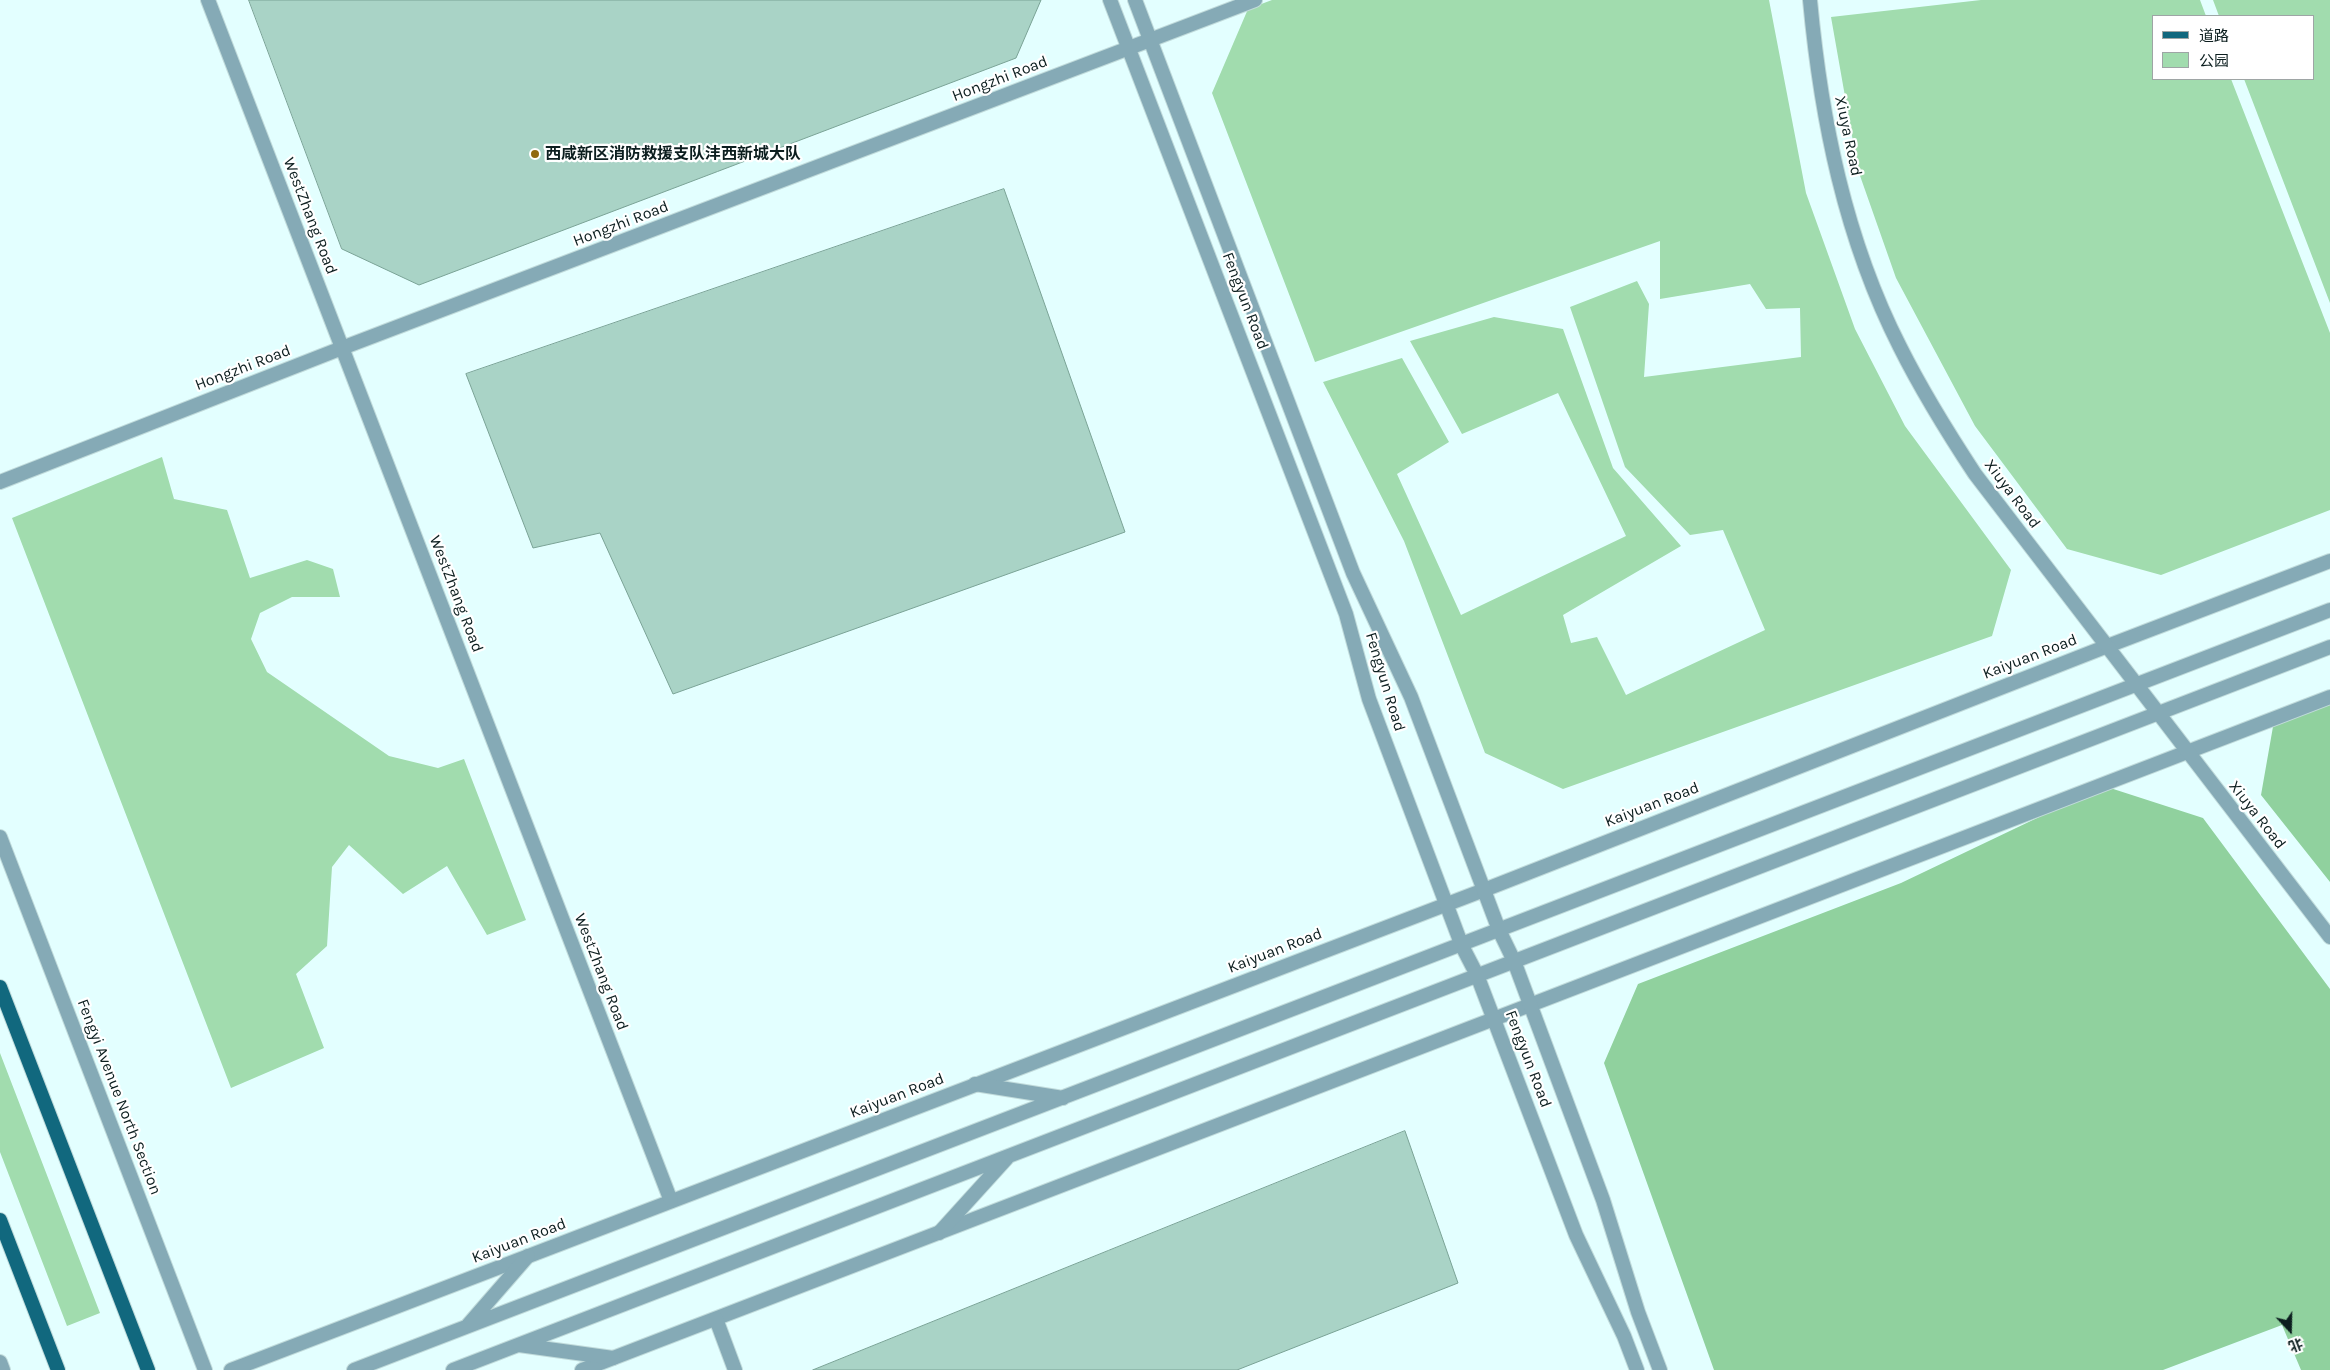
<!DOCTYPE html>
<meta charset="utf-8">
<style>
body{margin:0}
#map{position:relative;width:2330px;height:1370px;overflow:hidden;background:#e3ffff;font-family:Karla,"Noto Sans SC",sans-serif}
canvas{display:block}
.legend{position:absolute;left:2152px;top:15px;width:162px;height:65px;box-sizing:border-box;background:#fff;border:1px solid #9ea5a5;margin:0;padding:6px 9px;list-style:none;font-size:15px;color:#0c1e1f}
.legend li{display:flex;align-items:center;gap:10px;height:25px}
.legend b{width:25px;border:1px solid #9ea5a5}
.north{position:absolute;left:2265px;top:1305px;width:50px;height:50px;-webkit-text-stroke:4px #fff;paint-order:stroke;rotate:159deg;font-size:14px;font-weight:700;line-height:20px;text-align:center;color:#0c1e1f}
.north::after{content:'';display:block;margin:auto;width:18px;height:22px;background:#0c1e1f;clip-path:polygon(50% 0,100% 100%,50% 72%,0 100%)}
</style>
<div id="map">
<canvas width="2330" height="1370"></canvas>
<ul class="legend">
<li><b style="height:6px;background:#11687e"></b>道路</li>
<li><b style="height:14px;background:#a1dcae"></b>公园</li>
</ul>
<div class="north">北</div>
</div>
<script>
const g = document.querySelector('canvas').getContext('2d');
g.lineJoin = 'round';
function fill(path, color) { g.fillStyle = color; g.fill(path, 'evenodd'); }
function strokePath(path, color, width, dash) { g.strokeStyle = color; g.lineWidth = width; g.lineCap = dash ? 'butt' : 'round'; g.setLineDash(dash || []); g.stroke(path); }
function label(font, color, halo, rows, align = 'center') {
  g.font = font + ' Karla,"Noto Sans SC",sans-serif'; g.lineWidth = 4.5; g.setLineDash([]); g.textBaseline = 'middle'; g.strokeStyle = halo; g.fillStyle = color; for (const [text, x, y, turn = 0] of rows) {
    g.save(); g.translate(x, y); g.rotate((+turn || 0) * Math.PI / 180); g.textAlign = isNaN(turn) ? turn : align; if (halo) g.strokeText(text, 0, 0); g.fillText(text, 0, 0); g.restore();
  }
}
fill(new Path2D(`
 M1272,0H1769L1806,193L1855,329L1905,426L2011,570L1992,636L1563,789L1485,753L1404,541L1323,382L1402,358L1449,442L1397,474L1461,615L1626,536L1558,393L1462,434L1410,341L1494,317L1563,329L1613,468L1681,546L1563,615L1571,643L1597,637L1626,695L1765,630L1723,530L1690,535L1625,467L1570,307L1637,281L1649,304L1644,377L1801,357L1800,308L1766,309L1750,284L1660,299V241L1315,362L1212,93L1248,9Z
 M1981,0H2200L2206,16H2154V79H2231L2330,333V510L2161,575L2067,549L1975,426L1896,278L1858,170L1831,17Z
 M2213,0H2330V303L2244,79H2314V16H2219Z
 M162,457L174,499L227,510L250,578L307,560L333,569L340,597H292L260,613L251,639L267,672L389,756L438,768L464,759L526,920L487,935L447,866L403,894L349,845L332,867L327,946L296,974L324,1048L231,1088L12,518Z
 M0,1053L100,1313L67,1326L0,1152Z`), '#a1dcae');
fill(new Path2D(`
 M2330,701V882L2261,795L2274,721Z
 M2104,786L2203,818L2330,989V1370H2301L2282,1325L2163,1370H1714L1604,1063L1638,984L1901,883Z`), '#90d19e');
const building = new Path2D(`
 M249,0H1041L1016,58L419,285L342,249Z
 M1004,189L1125,532L673,694L600,533L533,548L466,374Z
 M1405,1131L1458,1283L1237,1370H813Z`);
fill(building, '#a9d3c6');
strokePath(building, '#7aa396', 1);
const minor = new Path2D(`
 M0,837L205,1370
 M0,1362L3,1370
 M231,1370L1484,890L2105,647L2330,561
 M582,1370L2330,697`);
const tertiary = new Path2D(`
 M208,0L671,1201
 M1110,0L1346,614L1369,699L1462,946L1477,975L1576,1235L1624,1336L1637,1370
 M1135,0L1353,573L1411,697L1499,930L1514,961L1603,1200L1638,1312L1660,1370
 M1810,0C1821,119 1845,239 1900,347C1922,391 1948,433 1975,474L2330,937
 M0,482L342,348L1255,0
 M975,1084L1063,1098
 M939,1233L1007,1158
 M716,1319L735,1370
 M468,1325L528,1256
 M519,1345L613,1358
 M354,1370L2330,610
 M453,1370L2330,647`);
const primary = new Path2D(`
 M0,987L148,1370
 M0,1220L58,1370`);
strokePath(minor, '#c1dbdb', 16);
strokePath(tertiary, '#c1dbdb', 16);
strokePath(primary, '#c1dbdb', 16);
strokePath(minor, '#85aab6', 14);
strokePath(tertiary, '#85aab6', 14);
strokePath(primary, '#11687e', 14);
for (const [x, y, r, color] of [
 [535,154,5,"#90680e"]
]) { const dot = new Path2D(); dot.arc(x, y, r, 0, 2 * Math.PI); g.fillStyle = color; g.fill(dot); strokePath(dot, '#fff', 2); }
label('16px', '#0c1e1f', '#fff', [
 ["Hongzhi Road",1000,79,-21],
 ["Xiuya Road",1848,136,78],
 ["WestZhang Road",310,216,69],
 ["Hongzhi Road",621,224,-21],
 ["Fengyun Road",1245,301,69],
 ["Hongzhi Road",243,368,-21],
 ["Xiuya Road",2012,494,53],
 ["WestZhang Road",456,594,69],
 ["Kaiyuan Road",2030,657,-21],
 ["Fengyun Road",1385,682,73],
 ["Kaiyuan Road",1652,805,-21],
 ["Xiuya Road",2257,815,52],
 ["Kaiyuan Road",1275,951,-21],
 ["WestZhang Road",601,972,69],
 ["Fengyun Road",1528,1059,69],
 ["Kaiyuan Road",897,1096,-21],
 ["Fengyi Avenue North Section",119,1097,69],
 ["Kaiyuan Road",519,1241,-21]
]);
label('bold 16px', '#0c1e1f', '#fff', [
 ["西咸新区消防救援支队沣西新城大队",545,154]
], 'left');
</script>
